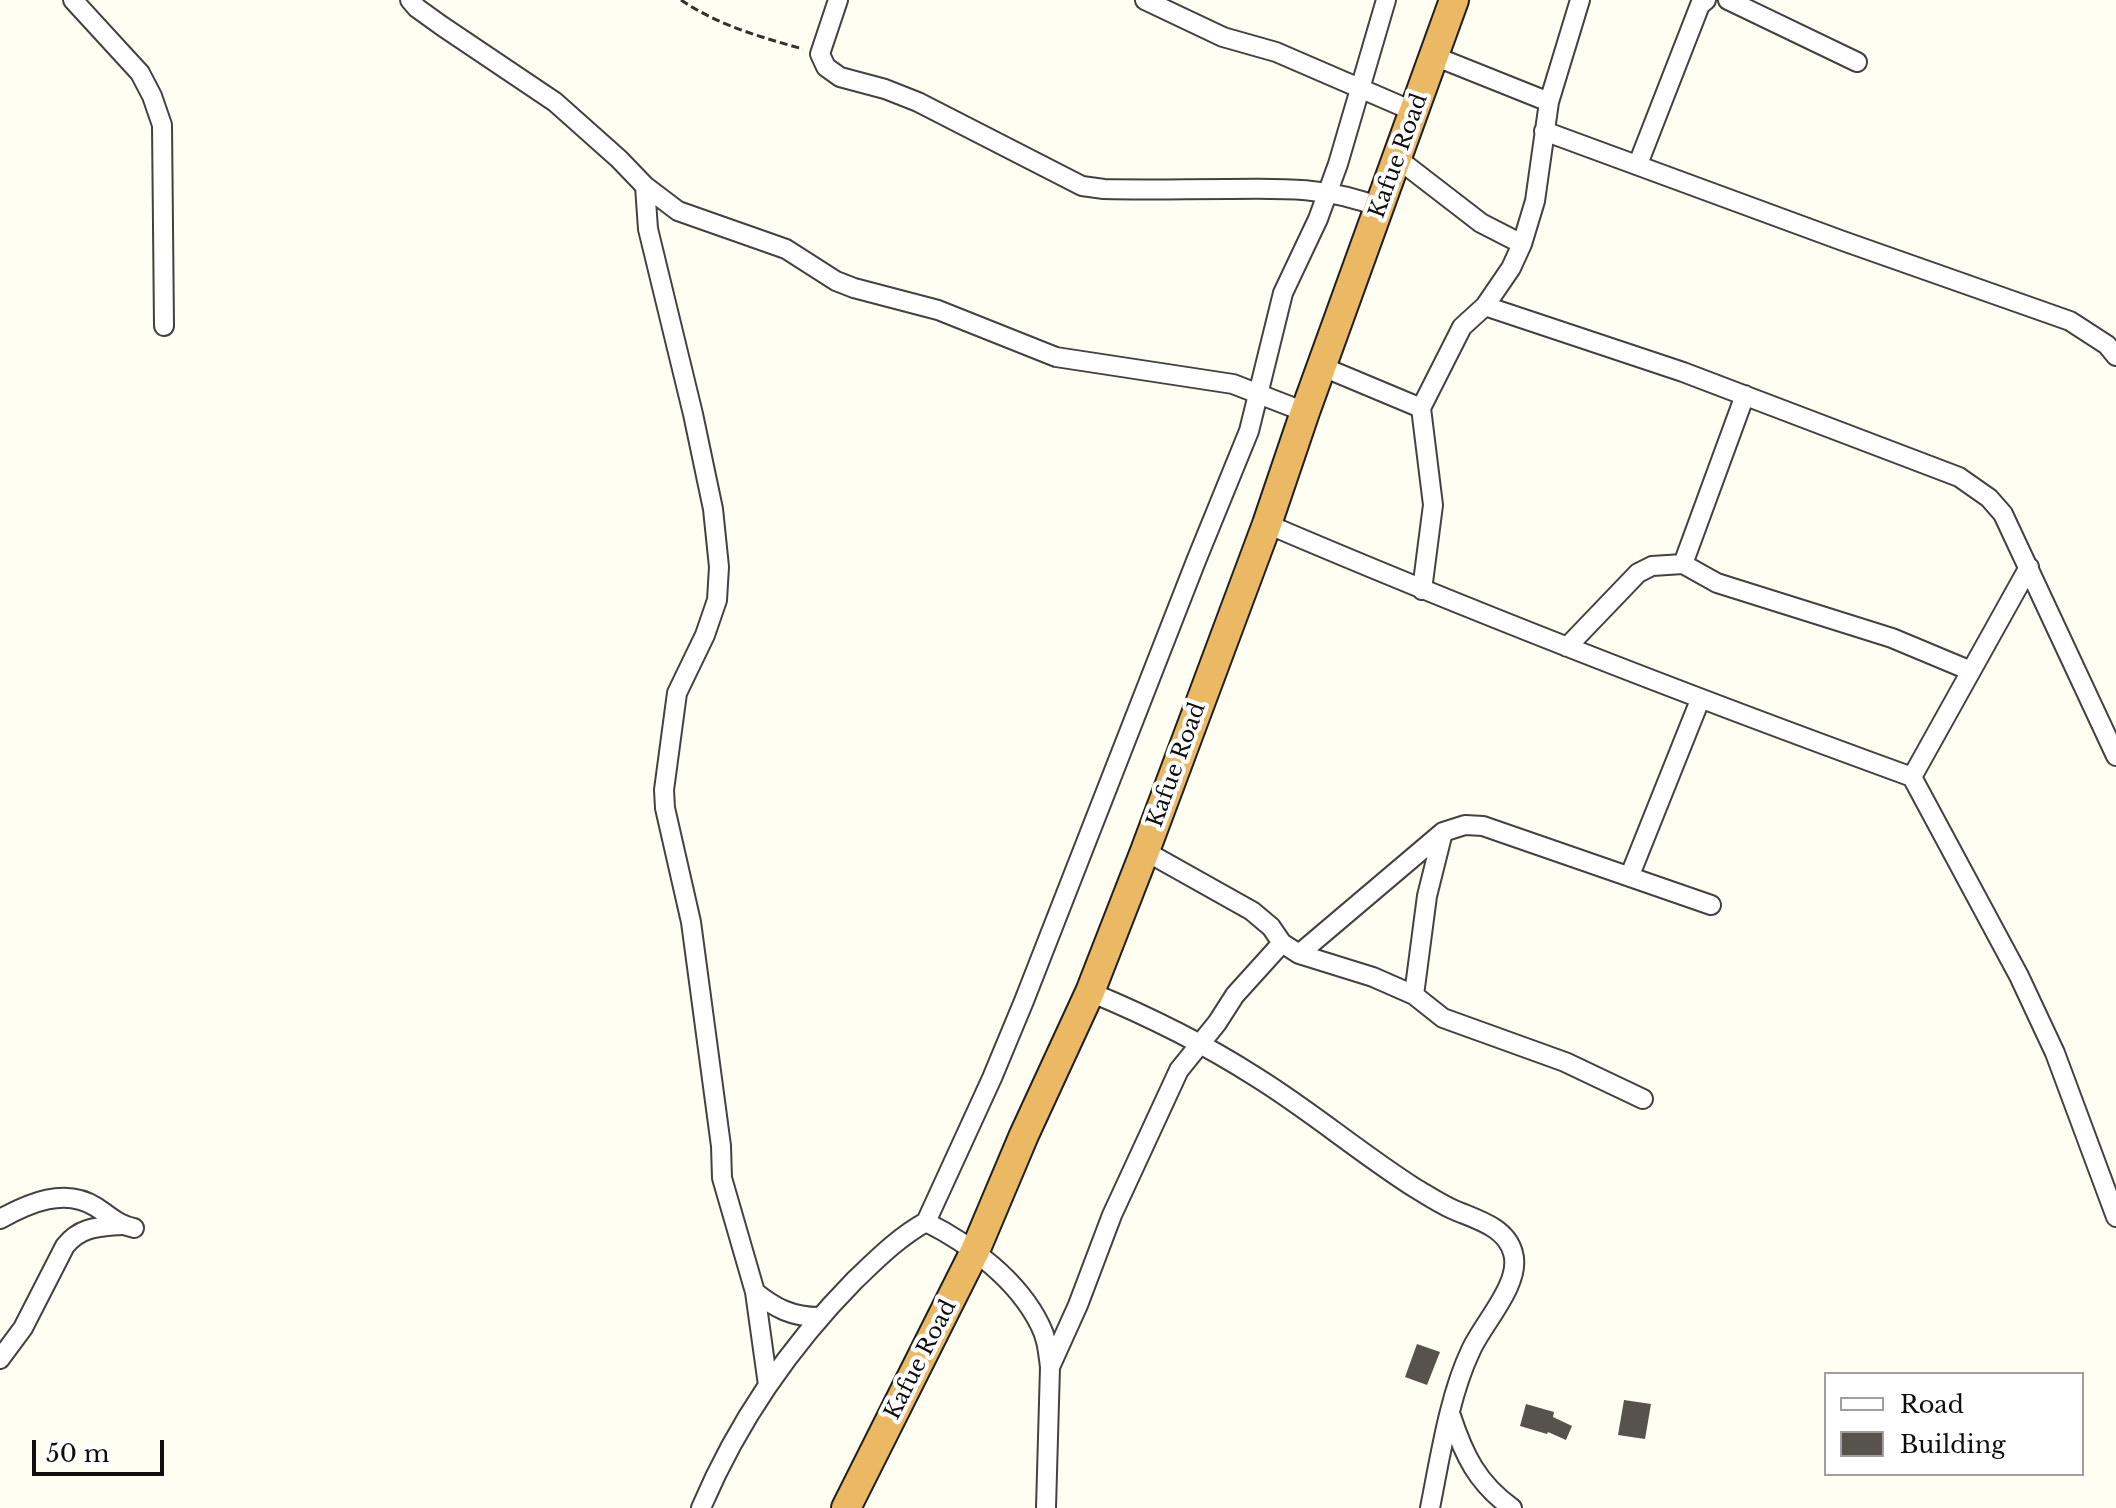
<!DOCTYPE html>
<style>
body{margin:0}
#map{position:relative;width:2116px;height:1508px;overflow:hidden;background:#fefef2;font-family:"Libre Baskerville",serif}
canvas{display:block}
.legend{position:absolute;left:1824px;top:1372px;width:260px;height:104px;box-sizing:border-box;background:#fff;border:2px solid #9f9f9f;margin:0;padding:10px 14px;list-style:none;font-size:24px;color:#0f0f0f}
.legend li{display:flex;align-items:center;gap:16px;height:40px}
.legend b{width:40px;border:2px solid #9f9f9f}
.scale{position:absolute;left:32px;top:1440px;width:132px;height:36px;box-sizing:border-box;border:4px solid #0f0f0f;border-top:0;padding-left:10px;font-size:24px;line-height:28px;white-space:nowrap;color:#0f0f0f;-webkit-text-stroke:6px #fff;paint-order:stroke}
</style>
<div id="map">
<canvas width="2116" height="1508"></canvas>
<ul class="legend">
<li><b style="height:10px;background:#fff"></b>Road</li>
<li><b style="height:22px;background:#57524c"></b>Building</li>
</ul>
<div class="scale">50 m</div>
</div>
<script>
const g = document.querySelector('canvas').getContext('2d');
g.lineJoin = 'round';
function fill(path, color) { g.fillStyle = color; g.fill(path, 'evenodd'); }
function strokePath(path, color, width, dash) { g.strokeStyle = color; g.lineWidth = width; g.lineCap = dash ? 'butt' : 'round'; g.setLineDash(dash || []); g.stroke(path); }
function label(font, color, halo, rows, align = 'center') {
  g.font = font + ' "Libre Baskerville",serif'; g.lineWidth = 8; g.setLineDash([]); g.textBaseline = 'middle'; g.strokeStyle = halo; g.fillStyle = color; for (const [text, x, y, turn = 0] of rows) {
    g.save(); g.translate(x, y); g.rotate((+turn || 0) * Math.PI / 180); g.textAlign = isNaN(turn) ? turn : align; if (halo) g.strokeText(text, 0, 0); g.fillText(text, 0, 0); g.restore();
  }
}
fill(new Path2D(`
 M1417,1344L1440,1352L1427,1385L1405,1377Z
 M1624,1400L1651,1404L1645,1439L1618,1435Z
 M1526,1404L1554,1412L1553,1417L1572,1426L1566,1440L1548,1432L1547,1434L1520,1426Z`), '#57524c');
const minor = new Path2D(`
 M73,0L140,73L152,96L162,125L164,326
 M410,0L417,8L442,26L555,102L619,159L645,186L648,229L693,414L713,509L719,567L717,600L705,635L677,693L664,790L665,808L691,922L721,1146L722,1178L755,1292L768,1385
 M838,0L820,54L826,67L840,77L885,89L918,102L1082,186L1104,189C1145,190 1187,189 1228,189C1281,188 1331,187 1381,208
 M1145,0L1223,37L1276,52L1415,112
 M1728,0L1857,62
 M1434,56L1549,102
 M1544,131L1843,241L2070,321L2107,345L2116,356
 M1398,159L1481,223L1522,244
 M1638,164L1700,5L1706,0
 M645,186L678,211L786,249L836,281L854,288L938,310L1056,357L1233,384L1305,412
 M1485,306L1683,372L1959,477L1989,498L2003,514L2116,756
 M1323,367L1421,408L1462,327L1485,306L1511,268L1522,244L1535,201L1549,102L1580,0
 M1745,395L1683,564L1717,583L1892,638L1971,671
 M1421,408L1433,505L1422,590
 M1267,524C1480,615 1695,698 1912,777L2019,976L2055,1053L2116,1217
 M1567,647L1638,573L1652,566L1683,564
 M1912,777L2029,567
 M1145,851L1252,911L1271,927L1282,943L1299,954L1373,977L1414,995L1443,1018L1565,1062L1643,1099
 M1630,875L1700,700
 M1299,954L1443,832
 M1090,992C1148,1016 1203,1043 1256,1077C1311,1111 1360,1153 1415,1188C1427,1195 1439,1203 1452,1209C1474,1219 1506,1226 1513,1253C1522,1283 1483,1323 1471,1350C1449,1396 1440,1458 1430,1508
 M1414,995L1427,896L1443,832L1465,825L1483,826L1711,905
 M0,1219C29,1203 65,1187 96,1207C110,1216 118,1225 134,1228
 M926,1222L992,1078L1024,1001L1196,561L1249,431L1283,293L1318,219L1338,164L1386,0
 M755,1292C775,1308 792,1317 819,1317
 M0,1359L23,1328L65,1246C80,1227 97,1227 121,1225
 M1050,1367L1078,1305L1112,1215L1179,1070L1217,1023L1235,995L1282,943
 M1451,1416C1464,1455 1477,1483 1512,1508
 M701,1508C737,1423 791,1345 855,1280C877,1259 900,1236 926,1222C970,1244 1018,1280 1040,1325C1047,1338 1048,1352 1050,1367L1046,1508`);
const highway = new Path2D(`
 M846,1508L975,1251L1024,1135L1090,992L1145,851L1267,524L1305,412L1454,0`);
strokePath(minor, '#424242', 22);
strokePath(highway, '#202020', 32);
strokePath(new Path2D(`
 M681,0C718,25 760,37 803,49`), '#313131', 3, [8, 4]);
strokePath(minor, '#fff', 18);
strokePath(highway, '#ebb964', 28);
label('22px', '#0f0f0f', '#fff', [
 ["Kafue Road",1399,156,-70],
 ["Kafue Road",1177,765,-70],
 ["Kafue Road",921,1360,-63]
]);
</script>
